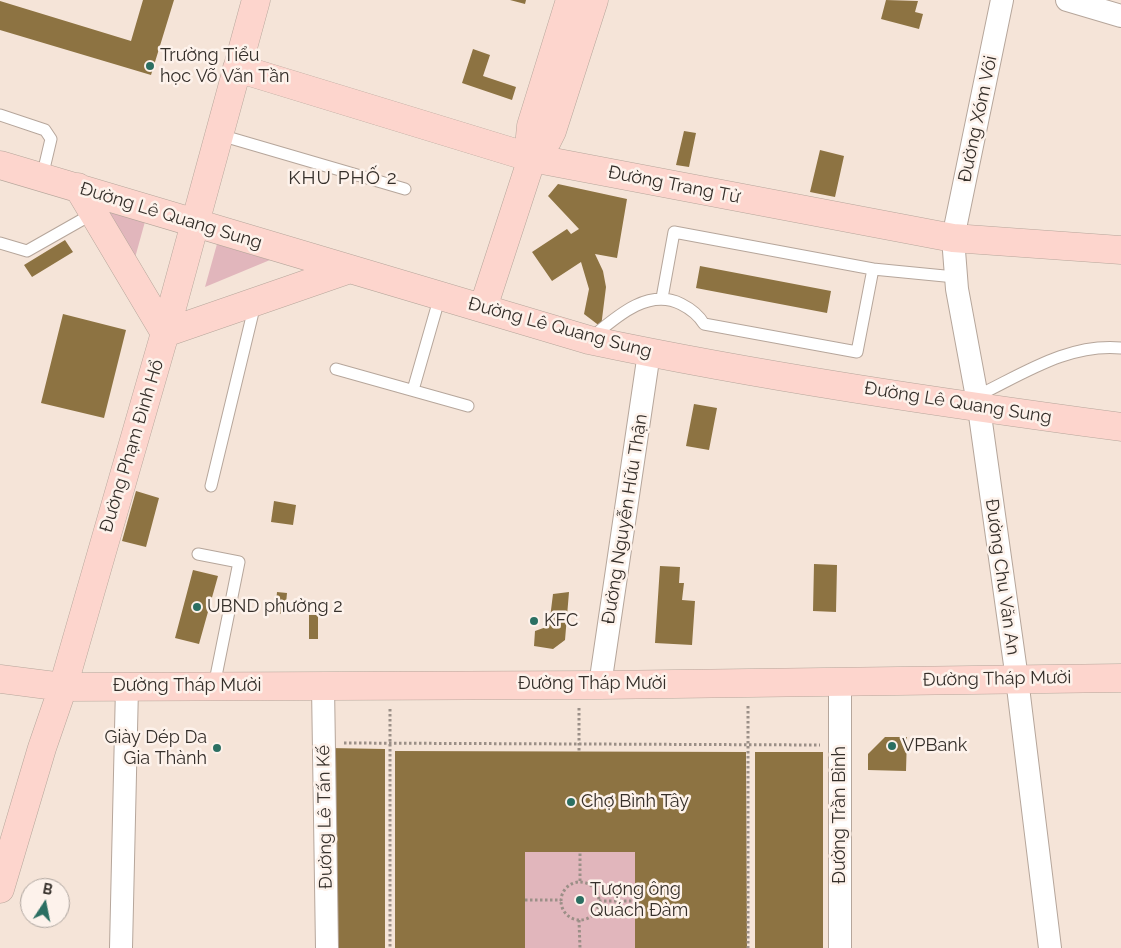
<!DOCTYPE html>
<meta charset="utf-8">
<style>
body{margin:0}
#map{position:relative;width:1121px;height:948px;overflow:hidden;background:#f5e4d8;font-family:Raleway,sans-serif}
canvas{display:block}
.north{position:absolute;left:20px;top:878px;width:50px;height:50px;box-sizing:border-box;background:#fdf2eb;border:1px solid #ada49e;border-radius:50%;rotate:11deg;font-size:14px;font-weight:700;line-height:20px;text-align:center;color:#352f2a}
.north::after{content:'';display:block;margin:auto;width:18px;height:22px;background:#2b6f62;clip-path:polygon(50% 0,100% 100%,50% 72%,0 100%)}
</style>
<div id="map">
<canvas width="1121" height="948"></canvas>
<div class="north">B</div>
</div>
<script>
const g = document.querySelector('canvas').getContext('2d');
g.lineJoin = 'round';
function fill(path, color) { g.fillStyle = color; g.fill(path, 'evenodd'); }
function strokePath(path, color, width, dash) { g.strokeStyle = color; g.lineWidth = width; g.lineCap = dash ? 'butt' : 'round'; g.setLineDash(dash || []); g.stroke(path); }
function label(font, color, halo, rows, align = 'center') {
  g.font = font + ' Raleway,sans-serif'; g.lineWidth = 5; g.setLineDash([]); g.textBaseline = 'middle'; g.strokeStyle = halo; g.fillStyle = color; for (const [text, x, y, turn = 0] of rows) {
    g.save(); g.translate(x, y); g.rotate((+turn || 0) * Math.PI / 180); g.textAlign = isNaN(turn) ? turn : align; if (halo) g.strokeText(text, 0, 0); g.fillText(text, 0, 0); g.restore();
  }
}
fill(new Path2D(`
 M101,203L146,218L133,265Z
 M217,244L270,260L205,287Z
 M525,852H635V948H525Z`), '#e1b6bc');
fill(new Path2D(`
 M143,0H174L151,75L0,30V1L131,41Z
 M510,0H526L525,4Z
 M886,0L918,1L915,12L923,14L919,29L881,19Z
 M473,49L490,55L483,76L516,87L512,100L462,83Z
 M684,131L696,133L689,167L676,165Z
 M820,150L844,156L835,197L810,192Z
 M558,184L627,199L617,258L595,254L603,271L606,287L601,327L584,314L589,289L581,262L552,281L532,252L567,229L571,234L579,229L548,196Z
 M65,240L73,252L32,277L24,265Z
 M700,266L831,291L827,313L696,288Z
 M63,314L126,330L104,418L41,403Z
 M694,404L717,408L709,450L686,446Z
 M136,491L159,498L146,547L122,541Z
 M274,501L296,505L293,525L271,522Z
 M814,564L837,565L836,612L813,611Z
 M660,566L680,567L679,583H684L682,600L695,601L692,645L655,643Z
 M193,570L218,576L199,644L175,638Z
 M277,592L287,593L285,614L275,613Z
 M569,592L565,640L553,649L534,646L535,631L549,626L553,594Z
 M309,615H318V639H309Z
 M885,737H907L906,771L868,770V754Z
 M329,748L385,749V948H328Z
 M395,751L746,752L747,948H635V852H525V948H395Z
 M755,752H823V948H755Z`), '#8d7342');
const lane = new Path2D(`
 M0,115L45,130L51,139L42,177
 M220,135L405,189
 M0,243L27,251L94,213
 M662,298L674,232L873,269
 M591,338C615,318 648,287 681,304C691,309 698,314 704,324L857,352L873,269L955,277
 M336,369L468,406
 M413,390L440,296
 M977,396C1023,374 1068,343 1121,348
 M211,486L255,304
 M198,554L239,562L214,686`);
const street = new Path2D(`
 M1002,0L953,238L957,289L979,408L1017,679L1050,948
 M1067,0L1121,16
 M840,681V948
 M600,685L649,353
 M323,686L327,948
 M121,948L127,687`);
const secondary = new Path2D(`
 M237,68L532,158L953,238L1121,250
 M532,158L529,147L531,126L570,0
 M0,165L589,340C764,377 943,403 1121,427
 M78,187L165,333
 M483,308L532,158L547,141L552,131L594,0
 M165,333L350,269
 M0,679L63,687L600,685L1121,678
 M0,889L42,748L63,687L165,333L256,0`);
strokePath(lane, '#b6a69b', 13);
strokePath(street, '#b6a69b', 24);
strokePath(secondary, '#b6a69b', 29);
strokePath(new Path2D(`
 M748,706V948
 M579,708V752
 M390,709V948
 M344,743L820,745
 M580,881V852
 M561 901a19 19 0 1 1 38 0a19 19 0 1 1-38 0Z
 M525,900H561
 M599,901H635
 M579,920L580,948`), '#9b8f87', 3, [2.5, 2.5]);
strokePath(lane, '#fff', 11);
strokePath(street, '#fff', 22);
strokePath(secondary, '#fdd5cd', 28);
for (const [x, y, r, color] of [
 [150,66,5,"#2b6f62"],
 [197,607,5,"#2b6f62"],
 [534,621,5,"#2b6f62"],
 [892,746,5,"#2b6f62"],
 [217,748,5,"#2b6f62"],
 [571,802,5,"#2b6f62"],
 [580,900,5,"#2b6f62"]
]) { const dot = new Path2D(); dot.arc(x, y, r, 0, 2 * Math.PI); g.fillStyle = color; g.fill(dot); strokePath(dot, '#fdf2eb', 2); }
label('18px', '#352f2a', '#fdf2eb', [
 ["Trường Tiểu",160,56],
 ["học Võ Văn Tần",160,77],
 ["UBND phường 2",207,607],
 ["KFC",544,621],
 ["Giày Dép Da",207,738,"right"],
 ["Gia Thành",207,759,"right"],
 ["VPBank",902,746],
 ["Chợ Bình Tây",581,802],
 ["Tượng ông",590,890],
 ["Quách Đàm",590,911]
], 'left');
label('18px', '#352f2a', '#fdf2eb', [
 ["Đường Xóm Vôi",978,119,-78],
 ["Đường Trang Tử",674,185,11],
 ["Đường Lê Quang Sung",171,216,17],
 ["Đường Lê Quang Sung",560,328,15],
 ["Đường Lê Quang Sung",958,403,9],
 ["Đường Phạm Đình Hổ",132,446,-73],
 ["Đường Nguyễn Hữu Thận",625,519,-81],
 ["Đường Chu Văn An",1002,577,82],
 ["Đường Tháp Mười",997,679,-1],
 ["Đường Tháp Mười",592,684],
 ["Đường Tháp Mười",187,686],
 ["Đường Trần Bình",840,815,-90],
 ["Đường Lê Tấn Kế",325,817,-91]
]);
g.letterSpacing = '1px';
label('19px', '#352f2a', '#fdf2eb', [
 ["KHU PHỐ 2",343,178]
]);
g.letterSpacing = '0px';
</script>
